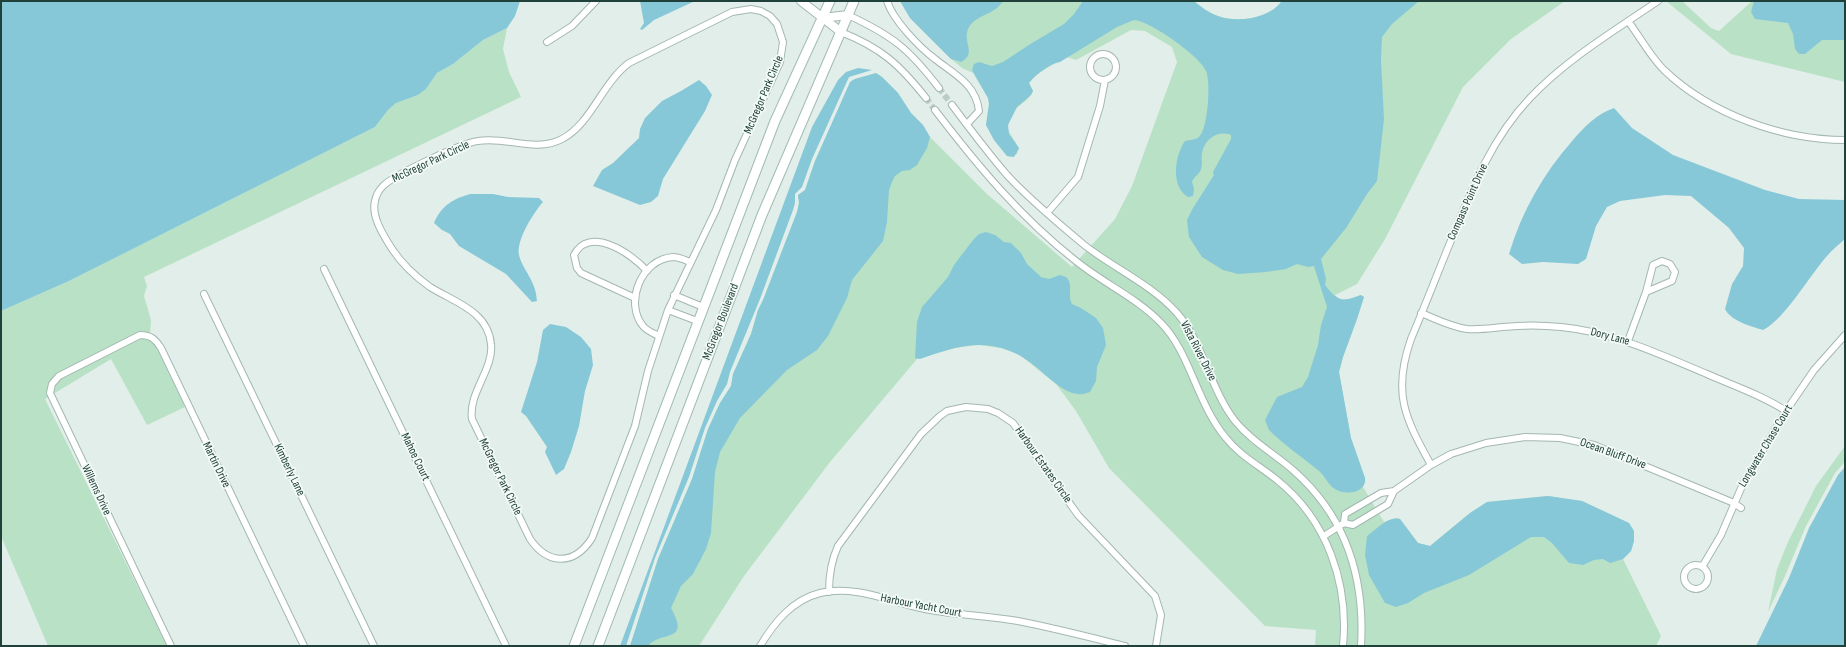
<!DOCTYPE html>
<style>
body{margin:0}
#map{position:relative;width:1846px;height:647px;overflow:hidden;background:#e2eee9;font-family:"Sofia Sans Condensed",sans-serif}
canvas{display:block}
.frame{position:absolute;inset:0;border:2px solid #204139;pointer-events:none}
</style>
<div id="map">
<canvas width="1846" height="647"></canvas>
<div class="frame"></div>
</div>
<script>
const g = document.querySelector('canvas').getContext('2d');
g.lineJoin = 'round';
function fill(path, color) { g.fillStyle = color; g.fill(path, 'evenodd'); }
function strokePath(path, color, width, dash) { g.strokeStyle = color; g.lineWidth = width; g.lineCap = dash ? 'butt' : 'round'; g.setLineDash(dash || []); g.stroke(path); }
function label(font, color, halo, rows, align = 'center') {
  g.font = font + ' "Sofia Sans Condensed",sans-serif'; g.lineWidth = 3.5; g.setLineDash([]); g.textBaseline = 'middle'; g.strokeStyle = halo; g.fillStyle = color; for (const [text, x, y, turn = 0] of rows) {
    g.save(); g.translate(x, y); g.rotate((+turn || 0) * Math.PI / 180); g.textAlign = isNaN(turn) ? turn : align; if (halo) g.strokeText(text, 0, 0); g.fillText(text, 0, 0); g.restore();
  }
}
fill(new Path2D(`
 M900,1H1194C1201,7 1209,13 1218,16C1237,23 1269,19 1282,1H1565L1511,39L1463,87L1385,239L1357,284L1335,295C1342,303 1351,301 1359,295L1364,297L1357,319L1343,357L1339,372L1351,438L1365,478L1363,487L1384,522L1395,518L1400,519L1418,543L1430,546L1470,513L1487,502L1548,496L1582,501L1629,523L1634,531V541L1631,551L1623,559L1661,636L1656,646H1315L1316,630L1265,626L1109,468L1076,411L1056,384L1020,355L1001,348L978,345L955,348L917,359L830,462L744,576L699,646H630L658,559L692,479L708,429L720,403L731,386L733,374L751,334L758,310L763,300L797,212L799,203L798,195L805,190L815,161L852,80L876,73L882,77L898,93L911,113L923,125L930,137L987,194L1072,267L1115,219L1132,186L1177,62L1172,47L1145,31L1131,30L1076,60L1067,57C1054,65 1039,70 1029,83L1033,91C1027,106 1008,105 1008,130L1019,148L1017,154L1010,157L1007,156L994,140L986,125L989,104L988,98L973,73L962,68L951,59L910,18Z
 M1666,1H1682L1711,28L1719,31L1752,1H1845V82L1731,54Z
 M507,28L503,49L509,72L521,97L144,277L147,286L144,296L151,320L150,334L185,407L147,425L111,359L45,399L167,646H48L1,536V311L69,281L375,127L388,110L396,103L418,95L426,89L437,73L453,64L483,40Z
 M1845,446V459L1843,464L1835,473L1806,526L1785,576L1768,612L1777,569L1788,542L1816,486Z`), '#b9e1c5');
fill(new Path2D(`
 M1,1H520L515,16L507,28L483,40L453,64L437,73L426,89L418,95L396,103L388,110L375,127L69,281L1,311Z
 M640,1H695L654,20L642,30L640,29L644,23Z
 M900,1H1003C995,15 977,14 969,27C961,42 978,53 961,62L951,59L910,18Z
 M1083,1H1194C1201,7 1209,13 1218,16C1237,23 1269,19 1282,1H1419L1392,24L1382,37L1381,60L1384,119L1377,181L1367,194L1346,228L1321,259L1326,279L1325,285C1338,302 1342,302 1361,295L1364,297L1357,319L1343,357L1339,372L1351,438L1365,478C1367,493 1345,496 1335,489C1328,485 1325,476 1319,471C1302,457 1284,445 1269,430L1265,420L1277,397L1302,387L1308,377L1318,345L1321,325L1327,307L1314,266L1308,267L1297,264L1286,269L1266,272L1238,274L1223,270L1202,257L1189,237L1187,220L1193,208L1214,175L1213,172L1231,139V135C1217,130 1205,139 1202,153C1201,159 1203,164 1201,169C1200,174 1194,176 1192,182L1194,189L1193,196L1188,197C1170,186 1175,155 1185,141C1189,140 1195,140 1199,137C1208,129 1211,82 1206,71C1200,56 1150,21 1134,20L1117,27L1060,62C1049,64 1036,74 1029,83L1033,91L1031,95L1017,107L1008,125L1009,134L1019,148L1014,157L1007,156L994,140L986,125L989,104L988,98L972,70L974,64L979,62L992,66L1003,62L1032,43L1064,24L1074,14Z
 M1754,1H1845V40H1822L1805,54H1799L1795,49L1793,34L1788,23L1755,19L1751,12Z
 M858,68L872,70L849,77L812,159L802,187L795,194V203L793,210L760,299L730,372L727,384L717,401L705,428L689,477L655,558L626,646H620L812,127L838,80L846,72Z
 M876,73L882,77L898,93L911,113L923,125L930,137L927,148L917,165L910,170L902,171L895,176L892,182L889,190L887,222L883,241L852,280L847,298L828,336L817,350L787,370L740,418L720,452L715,472L711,533L706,549L693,574L681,586L671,608C691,644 661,630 648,646H630L658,559L692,479L708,429L720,403L731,386L733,374L751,334L758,310L763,300L797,212L799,203L798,195L805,190L815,161L850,82L855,79Z
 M699,80L706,86L712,95L705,111L663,179L658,196L651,202L640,205L593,186L602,170L613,163L639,138L640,129L645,118L662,101L681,91Z
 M1614,108L1632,128L1673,155L1765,190L1799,199L1845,200V239C1839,244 1832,250 1827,256C1810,275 1784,320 1763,330C1750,326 1731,321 1725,309L1732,284L1743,266L1744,248L1729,228L1691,196L1665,195L1620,201L1607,207L1596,226L1586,259L1578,264L1543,262L1522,264L1509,254C1522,211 1543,174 1573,140C1585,126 1597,114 1614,108Z
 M470,194H493L508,197L539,198L543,202C534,212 516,240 519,255C523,271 536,280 537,301L532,302L506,274L459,246L450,234L442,230L434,223C442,205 453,199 470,194Z
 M986,232L995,235L1004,242L1011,243L1021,253L1027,264L1041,277L1049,279L1060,275L1066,277C1074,285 1067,294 1072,304L1081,308L1096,318L1103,328L1106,345L1097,367L1096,381L1090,392C1086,393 1082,395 1078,394C1061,393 1042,370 1028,361C1018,353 1004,348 992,346C967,342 943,351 920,359L915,358L917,322L922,307L948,277L954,265L973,240L979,234Z
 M550,324L566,327L581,337L591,349L593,365L585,391L579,426L571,452L564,469L556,475L545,452L547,447L526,416L521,412L537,362L543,330Z
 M1845,467V646H1756L1789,578L1809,528L1838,475Z
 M1548,496L1582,501L1629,523L1634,531V541L1631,551L1623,559L1610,563L1603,559L1594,560L1583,565L1569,563L1552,543L1544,537H1531L1469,575L1424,593L1408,603L1396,607L1385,603L1369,575L1365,555L1367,536C1377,529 1388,516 1400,519L1418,543L1430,546L1470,513L1487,502Z`), '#86c8d8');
strokePath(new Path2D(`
 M939,88L952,105
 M926,98L935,110`), '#bbcbc6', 6, [6, 3]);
const minor = new Path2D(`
 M887,1C893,20 919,47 935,59C954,74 976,84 979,111L967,124
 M751,9L761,11L770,16L777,24L783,42L780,62L735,160L716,210L668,310L648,371L635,426L592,538C574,566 548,565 530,539L472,419C468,393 494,369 491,344C488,311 454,302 430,287C416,277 402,264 392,249C384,236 371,217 375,201C376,196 379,190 383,186C395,174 462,143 478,141C506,136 535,153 562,139C591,124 602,83 629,63L732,12Z
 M848,15C893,36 909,49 939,88
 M1628,21C1640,37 1650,56 1664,70C1710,114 1782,140 1845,140
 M841,32C881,48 899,64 926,98
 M547,42L572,26L596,1
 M1090 67a13 13 0 1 1 26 0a13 13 0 1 1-26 0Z
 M952,105C970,129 988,153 1007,175C1030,200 1057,222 1083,244C1113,268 1151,284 1177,313C1204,344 1210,389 1235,421C1252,442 1275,454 1294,471C1347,518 1365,578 1361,646
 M935,110C977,165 1021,218 1076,261C1103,283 1137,298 1161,323C1190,352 1197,404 1226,438C1240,456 1260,466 1277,480C1327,520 1349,583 1343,646
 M1047,213L1078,177L1100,106L1105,80
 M1662,261L1670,264L1675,272L1672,281L1646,292L1653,265Z
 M324,269L506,646
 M204,294L374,646
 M674,295L703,307
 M635,298L581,273L577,268L574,255C589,225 631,253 647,271
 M668,310L697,321
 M1421,313C1436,319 1451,327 1467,329C1479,330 1492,328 1503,327C1522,325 1542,325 1561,327C1613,332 1659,354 1707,374C1734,386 1762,395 1786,411
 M659,336C653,333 647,331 643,326C624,303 641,259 673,257C679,257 685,260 690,262
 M1628,341L1646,292
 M1431,465C1405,418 1392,393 1411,339C1425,306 1438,272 1452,238C1472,188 1492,138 1530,98C1567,59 1614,31 1658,1
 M1344,523L1345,514L1381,493L1394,491L1431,465L1451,454L1486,443L1525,437L1560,438L1594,445L1734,503L1741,508
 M1324,536L1344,523L1353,525L1388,504L1394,491
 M1684 577a12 12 0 1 1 24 0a12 12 0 1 1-24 0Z
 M1702,567L1721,535L1742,486L1786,411L1814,370L1845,335
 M829,592C829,574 831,561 838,546L921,434L940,416L947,411L966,407L988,409L998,413L1013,423L1078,515L1155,596L1161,615L1156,646
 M171,646L50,393L52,384L59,376L140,335C151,335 155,339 161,348L304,646
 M760,646C774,623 792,600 820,593C857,584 895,604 930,610C959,615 989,616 1018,621C1054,628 1089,637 1125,646`);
const tertiary = new Path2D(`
 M801,1L841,32
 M822,18L848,15`);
const secondary = new Path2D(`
 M574,646L775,121L830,1
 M598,646L762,215L854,1`);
strokePath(minor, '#a4b7b1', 8);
strokePath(tertiary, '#a4b7b1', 10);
strokePath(secondary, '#a0bbb2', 11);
strokePath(minor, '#fff', 6);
strokePath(tertiary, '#fff', 8);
strokePath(secondary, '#fff', 9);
label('12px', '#204139', '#f3faf7', [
 ["McGregor Park Circle",764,95,-67],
 ["McGregor Park Circle",431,162,-25],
 ["Compass Point Drive",1468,202,-66],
 ["McGregor Boulevard",721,322,-69],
 ["Dory Lane",1610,337,15],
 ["Vista River Drive",1198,351,63],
 ["Longwater Chase Court",1766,446,-59],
 ["Ocean Bluff Drive",1613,454,20],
 ["Mahoe Court",415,457,64],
 ["Martin Drive",216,465,64],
 ["Harbour Estates Circle",1043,465,55],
 ["Kimberly Lane",289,470,64],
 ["McGregor Park Circle",500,477,64],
 ["Willems Drive",96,490,65],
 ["Harbour Yacht Court",921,606,11]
]);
</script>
